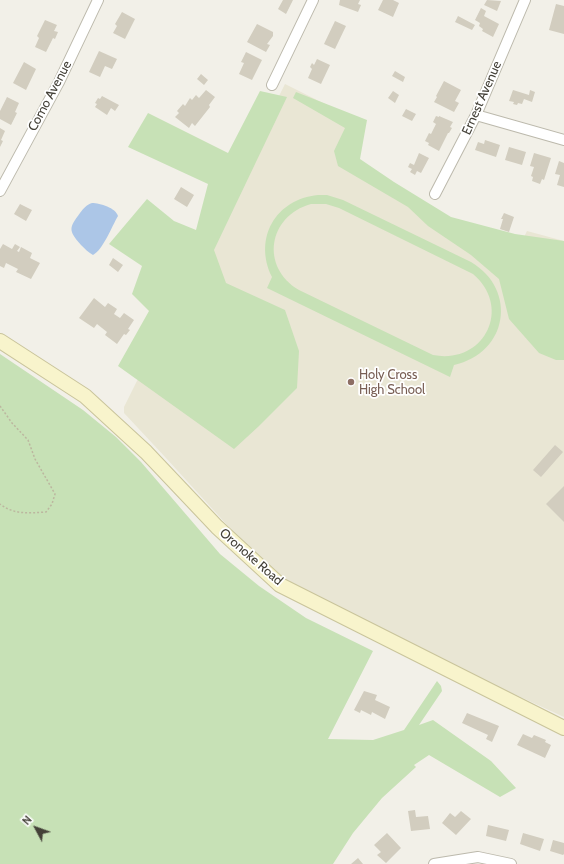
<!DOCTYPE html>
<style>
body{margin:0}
#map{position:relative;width:564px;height:864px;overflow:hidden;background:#f2f0e8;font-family:Cabin,sans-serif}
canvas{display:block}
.north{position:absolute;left:16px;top:808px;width:40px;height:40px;-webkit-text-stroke:3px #fff;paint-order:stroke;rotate:311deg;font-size:11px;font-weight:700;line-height:16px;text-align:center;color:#444138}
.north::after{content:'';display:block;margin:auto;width:14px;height:18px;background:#444138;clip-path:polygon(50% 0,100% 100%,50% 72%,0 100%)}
</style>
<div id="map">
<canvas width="564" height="864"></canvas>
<div class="north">N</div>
</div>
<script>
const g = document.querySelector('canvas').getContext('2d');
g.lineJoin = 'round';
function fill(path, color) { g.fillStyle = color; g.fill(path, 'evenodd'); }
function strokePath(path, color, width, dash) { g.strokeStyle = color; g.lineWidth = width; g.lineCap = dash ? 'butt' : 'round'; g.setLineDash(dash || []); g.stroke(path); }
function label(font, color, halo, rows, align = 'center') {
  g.font = font + ' Cabin,sans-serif'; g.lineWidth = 3.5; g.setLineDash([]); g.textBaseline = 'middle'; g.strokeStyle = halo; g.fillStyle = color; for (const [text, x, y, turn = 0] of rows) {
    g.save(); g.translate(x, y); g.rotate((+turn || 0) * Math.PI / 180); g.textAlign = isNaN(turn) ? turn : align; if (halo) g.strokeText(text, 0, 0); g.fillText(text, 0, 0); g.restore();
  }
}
fill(new Path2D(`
 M285,84L363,123L343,162L437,218L522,241L527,231L564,241V717L479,678L299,588L277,573L249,549L166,458L124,413V407Z`), '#e9e6d4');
fill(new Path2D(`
 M260,91L287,97L214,250L226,283L285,310L299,351L297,388L259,426L234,449L118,366L149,311L132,294L142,266L109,244L147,199L174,221L196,230L208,184L128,147L148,113L228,153Z
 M296,92L367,120L360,159L394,182L451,217L515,234L564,241V360H556L539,353L509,319L499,279L471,255L428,226L408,207L338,166L334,151L345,128L293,98Z
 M318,195H327L343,200L471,262C518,290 508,353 454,365L450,377L267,288L272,277C253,238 276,199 318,195ZM311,204H326L339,208L473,274C513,308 484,365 433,355L299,290C260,267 268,216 311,204Z
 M0,354L83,410L116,437L141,462L220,554L259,586L306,618L373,651L328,739L373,740L404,730L437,681L441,686L442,691L419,725L433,720L491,761L516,788L500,797L429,755L414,765L416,767L382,798L353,833L333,864H0Z`), '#c7e1b6');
fill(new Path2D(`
 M92,203C100,203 116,208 118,216C112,226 103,250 93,255C88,252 85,249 81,245C68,230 69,228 80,213C84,208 86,205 92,203Z`), '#acc6e7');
fill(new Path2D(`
 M283,0H293L286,14L278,9Z
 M340,0H360L358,4L361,5L358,12L339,5Z
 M383,0H393L399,3L393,17L378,10Z
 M487,0L501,1L497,11L484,5Z
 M556,4L564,6V34L549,30Z
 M481,8L486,11L484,16L499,24L493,37L482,31L483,29L479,26L480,23L475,20Z
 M122,12L135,19L125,39L113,33L117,26L115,24Z
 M458,16L475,25L472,30L455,22Z
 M45,20L57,25L54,31L58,32L55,39L53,38L46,52L35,47L39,38L37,36Z
 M335,21L346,26L335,49L324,44Z
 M257,24L273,32V36L267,44L270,45L266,52L247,42Z
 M99,51L117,59L112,69L105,66L100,77L89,72Z
 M246,52L262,60L252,80L239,74L244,63L241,62Z
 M317,59L330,65L321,84L308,78L312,69L310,67L312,63L314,65Z
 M24,62L36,69L26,90L13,83Z
 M395,71L405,77L403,82L392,76Z
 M201,74L208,80L204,85L197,79Z
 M444,81L461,90L455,101L459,103L454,112L434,102L437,97L436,96Z
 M206,90L215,97L209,105L210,107L195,126L192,123L189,128L175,117L179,113L177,111L183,104L185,106L190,98L192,100L196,95L199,98Z
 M513,90L529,95L530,90L535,92L532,102L524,99L522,104L518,103L517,105L513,104L514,102L509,101Z
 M393,91L399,95L395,103L388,98Z
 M102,96L119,105L115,111L111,108L107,115L95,107L97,104L95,103L98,98L100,99Z
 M7,97L19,103L15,112L17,113L11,125L0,119V111Z
 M406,109L416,114L412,121L402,116Z
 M436,116L439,117V116L453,122L450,127L452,128L449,133H448L439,151L428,145L429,143L425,141L429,133L431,134L436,124L433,122Z
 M0,128L5,131L1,140L3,141L0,147Z
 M485,140L500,145L496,157L475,150L478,142L484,144Z
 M509,147L526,152L522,165L505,160Z
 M419,153L429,158L421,173L417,171L415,175L410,172L412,169L408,167L410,163L414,165Z
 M534,153L551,158L544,180L542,179L540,184L532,181L533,177L531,176L534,167L530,166Z
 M559,161L564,163V187L557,185L560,175L555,174Z
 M181,187L194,195L187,207L174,199Z
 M20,204L32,210L26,221L14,214Z
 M504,213L514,217L509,232L500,229L503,219H501Z
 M3,244L12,249L15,244L20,247L17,251L19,252L21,247L32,253L30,258L40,263L31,279L16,272L18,269L6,263L4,268L0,266V249Z
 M113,258L123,265L118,272L109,265Z
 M94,298L105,307L108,303L117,309L114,314L120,318L124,313L134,320L128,329L130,330L126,335L124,334L117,344L105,335L107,332L97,324L94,328L79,318Z
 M555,445L563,452L541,477L533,470Z
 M564,486V522L546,504Z
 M364,691L377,695L375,700L390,707L385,719L372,712L371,715L361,710L360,713L354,710Z
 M467,713L499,726L492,742L486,739L488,735L462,723Z
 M523,734L532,738L534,735L546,740L545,742L551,745L545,758L517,745Z
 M415,810L416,817L428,816L430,829L411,831L408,811Z
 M461,811L471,819L456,835L442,823L450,813L455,817Z
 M488,825L509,830L506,841L486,836Z
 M387,833L401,848L386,863L377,855L381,852L374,845Z
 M523,833L544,839L540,851L520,844Z
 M553,840L564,843V854L563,855L550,851Z
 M358,858L363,864H351Z`), '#d2cdbf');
const street = new Path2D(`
 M272,85L313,0
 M476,115L564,140
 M0,191L59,82L98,0
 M435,194L476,115L525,0
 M434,864L478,857L511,864`);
const secondary = new Path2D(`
 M0,341L85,396L146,452L217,527L280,585L564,728`);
strokePath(street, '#bcb9ac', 12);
strokePath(secondary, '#c9c49b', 16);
strokePath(new Path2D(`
 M0,406L12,423L28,440L35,459L55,494L52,504L46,512C29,513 14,515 0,504`), '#bcb69f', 1.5, [2, 2]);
strokePath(street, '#fff', 10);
strokePath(secondary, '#f8f4cc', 14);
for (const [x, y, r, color] of [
 [351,382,4,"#8d6e63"]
]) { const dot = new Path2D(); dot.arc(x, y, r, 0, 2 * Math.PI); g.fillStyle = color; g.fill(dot); strokePath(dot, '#fff', 1.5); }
label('13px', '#444138', '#fff', [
 ["Como Avenue",50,96,-62],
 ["Ernest Avenue",482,98,-66],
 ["Oronoke Road",251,557,41]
]);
label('13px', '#785e54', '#fff', [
 ["Holy Cross",359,375],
 ["High School",359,390]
], 'left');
</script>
